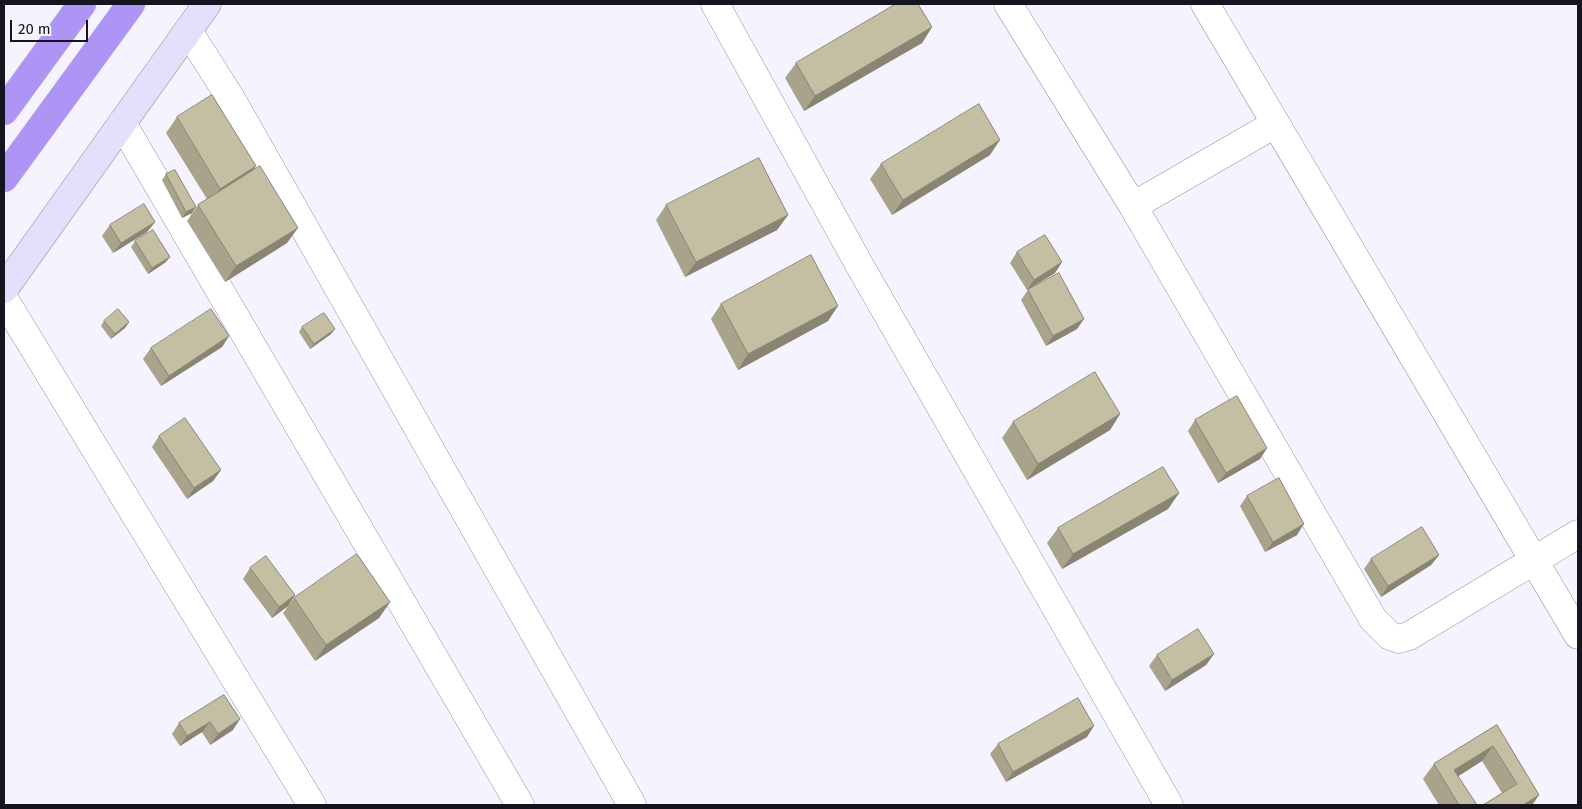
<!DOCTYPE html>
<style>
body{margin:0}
#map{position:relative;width:1582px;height:809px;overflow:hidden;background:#f5f3fe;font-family:"Fira Sans",sans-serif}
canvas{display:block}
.frame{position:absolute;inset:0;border:5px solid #16141e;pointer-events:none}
.scale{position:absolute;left:10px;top:20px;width:78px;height:22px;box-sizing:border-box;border:2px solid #16141e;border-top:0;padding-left:6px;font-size:15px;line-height:18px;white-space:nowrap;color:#16141e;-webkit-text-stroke:4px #f5f3fe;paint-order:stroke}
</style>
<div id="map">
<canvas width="1582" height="809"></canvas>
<div class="frame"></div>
<div class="scale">20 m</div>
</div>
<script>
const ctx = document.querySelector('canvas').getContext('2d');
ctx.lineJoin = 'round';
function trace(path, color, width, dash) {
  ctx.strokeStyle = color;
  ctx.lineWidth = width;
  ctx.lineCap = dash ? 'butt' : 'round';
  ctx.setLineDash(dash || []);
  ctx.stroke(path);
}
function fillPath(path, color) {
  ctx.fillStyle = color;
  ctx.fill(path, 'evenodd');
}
const street = new Path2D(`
 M715 4 860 266 1169 805
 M1008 4 1133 206 1373 619 1390 636 1398 639 1409 636 1578 534
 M1205 4 1578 635
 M188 31 230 97 632 805
 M122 123 520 805
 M1133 206 1275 124
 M4 299 312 805`);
const secondary = new Path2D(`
 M4 289 207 4`);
const highway = new Path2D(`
 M4 111 82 4
 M4 178 131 4`);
const wall = new Path2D(`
 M932 27 922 43 804 111 785 78 796 63Z
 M177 117 253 171 287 243 225 282 187 221 198 205 207 199 166 133Z
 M990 155 892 215 870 179 881 164Z
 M166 174 192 213 182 218 162 180Z
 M666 205 788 215 777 230 685 277 656 220Z
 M155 222 147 232 113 253 102 236 110 225Z
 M135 241 166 262 148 274 131 247Z
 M1017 252 1062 262 1055 273 1027 290 1010 263Z
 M1028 290 1077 329 1046 346 1021 300Z
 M721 304 828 321 738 370 711 319Z
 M104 321 129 322 125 328 111 339 101 326Z
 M302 327 331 334 310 349 299 332Z
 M229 336 222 347 161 386 143 359 151 348Z
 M1120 414 1110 430 1027 480 1002 438 1013 422Z
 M1195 420 1267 448 1260 459 1218 483 1188 431Z
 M159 436 221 470 213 481 187 499 152 447Z
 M1179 493 1168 509 1062 569 1047 543 1058 528Z
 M1247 496 1297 535 1265 552 1240 506Z
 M1439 555 1431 565 1381 597 1364 569 1371 559Z
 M250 568 295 595 288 606 272 618 243 579Z
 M294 598 390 602 379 618 315 661 283 613Z
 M1214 654 1206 665 1165 691 1149 666 1157 655Z
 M224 695 233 730 210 745 202 732 180 746 172 734 179 723Z
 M1497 725 1539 795 1532 805H1483L1502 793 1482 761 1458 776 1477 805H1439L1423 779 1434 764Z
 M1087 737 1006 782 990 754 998 744Z`);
const shadedWall = new Path2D(`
 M932 27 922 43 804 111 815 96Z
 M1000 140 990 155 892 215 903 200Z
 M256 166 245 182 210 204 220 189Z
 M196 207 192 213 182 218 186 212Z
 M788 215 777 230 685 277 696 262Z
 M155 222 147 232 113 253 121 243Z
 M298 228 287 243 225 282 236 266Z
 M170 257 166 262 148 274 152 268Z
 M1062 262 1055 273 1027 290 1034 280Z
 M838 306 828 321 738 370 748 354Z
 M1084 319 1077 329 1046 346 1053 336Z
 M129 322 125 328 111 339 115 334Z
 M335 329 331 334 310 349 314 344Z
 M229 336 222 347 161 386 169 376Z
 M1120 414 1110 430 1027 480 1038 464Z
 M1267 448 1260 459 1218 483 1226 473Z
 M221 470 213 481 187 499 194 488Z
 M1179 493 1168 509 1062 569 1073 554Z
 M1304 524 1297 535 1265 552 1273 542Z
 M1439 555 1431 565 1381 597 1388 586Z
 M295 595 288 606 272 618 279 607Z
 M390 602 379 618 315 661 326 645Z
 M1214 654 1206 665 1165 691 1172 680Z
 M240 719 233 730 210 745 218 734Z
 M210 722 202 732 180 746 187 736Z
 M1094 726 1087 737 1006 782 1013 772Z
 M1493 746 1482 761 1446 784 1454 770Z
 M1539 795 1532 805H1523Z`);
const building = new Path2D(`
 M896 4H918L932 27 815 96 796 63Z
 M212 95 256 166 220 189 177 117Z
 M979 104 1000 140 903 200 881 164Z
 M759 158 788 215 696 262 666 205Z
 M260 166 298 228 236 266 198 205Z
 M175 170 196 207 186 212 166 174Z
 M144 204 155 222 121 243 110 225Z
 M153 230 170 257 152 268 135 241Z
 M1045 235 1062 262 1034 280 1017 252Z
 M811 255 838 306 748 354 721 304Z
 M1059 273 1084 319 1053 336 1028 290Z
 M118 309 129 322 115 334 104 321Z
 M211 309 229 336 169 376 151 348Z
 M324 313 335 329 314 344 302 327Z
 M1095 372 1120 414 1038 464 1013 422Z
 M1237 396 1267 448 1226 473 1195 420Z
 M185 418 221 470 194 488 159 436Z
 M1163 467 1179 493 1073 554 1058 528Z
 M1279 478 1304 524 1273 542 1247 496Z
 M1422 527 1439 555 1388 586 1371 559Z
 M357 554 390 602 326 645 294 598Z
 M266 556 295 595 279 607 250 568Z
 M1198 629 1214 654 1172 680 1157 655Z
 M224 695 240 719 218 734 210 722 187 736 179 723Z
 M1078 698 1094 726 1013 772 998 744Z
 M1497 725 1539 795 1523 805H1483L1517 784 1493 746 1454 770 1477 805H1459L1434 764Z`);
trace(street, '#9994ae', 29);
trace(secondary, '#9994ae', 29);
trace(highway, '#d5d5d6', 29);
trace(street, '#fff', 28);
trace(secondary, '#e6dffc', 28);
trace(highway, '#ad94f5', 28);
fillPath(wall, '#a9a38c');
fillPath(shadedWall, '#898572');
fillPath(building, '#c4bea3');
trace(building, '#898572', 1);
</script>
